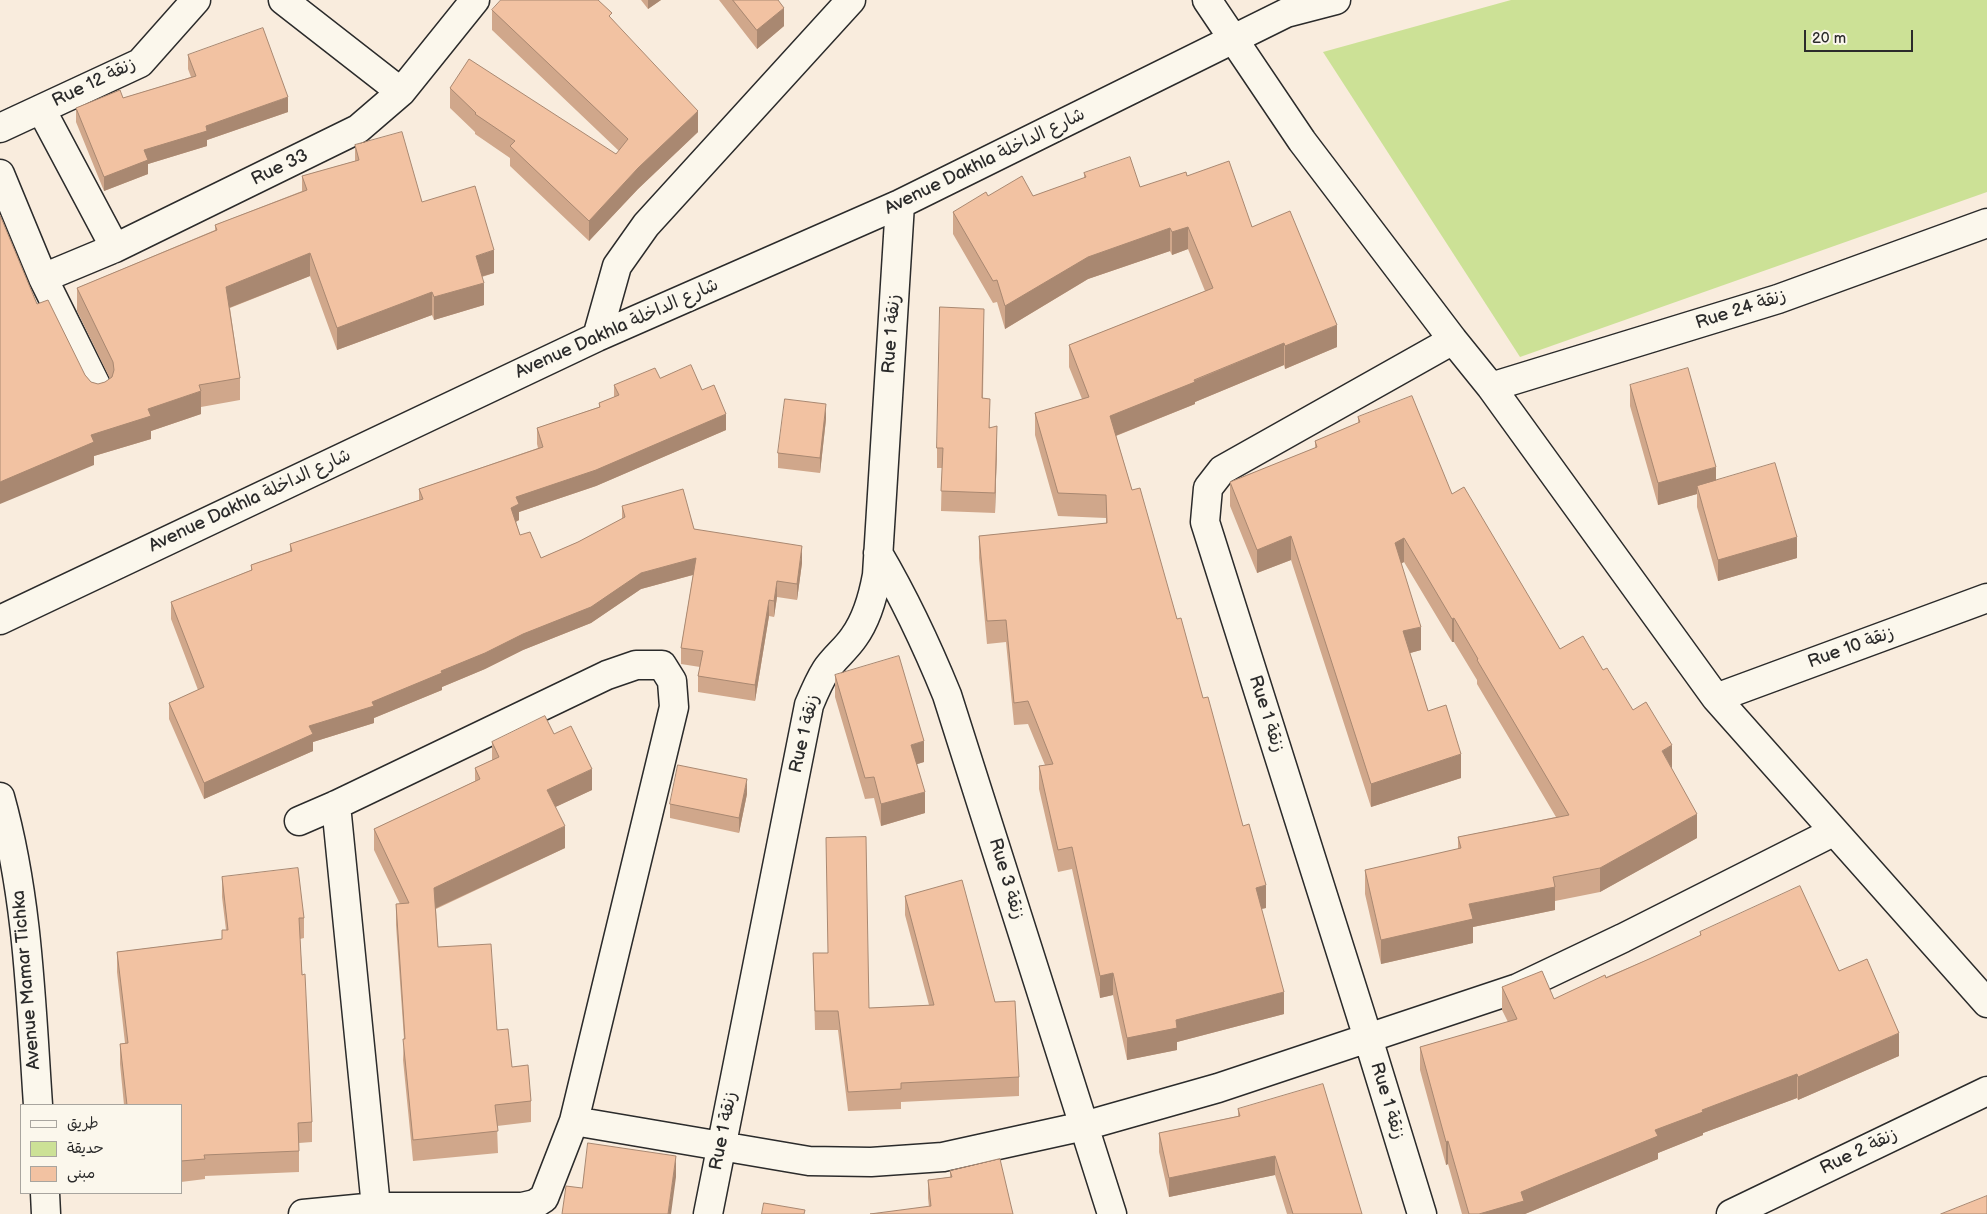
<!DOCTYPE html>
<meta charset="utf-8">
<style>
body{margin:0}
#map{position:relative;width:1987px;height:1214px;overflow:hidden;background:#f9ecdd;font-family:"Balsamiq Sans","Playpen Sans Arabic",sans-serif}
canvas{display:block}
.legend{position:absolute;left:20px;top:1104px;width:162px;height:90px;box-sizing:border-box;background:#fbf7ec;border:1px solid #a8a59f;margin:0;padding:6px 9px;list-style:none;font-size:15px;color:#2b2b2b}
.legend li{display:flex;align-items:center;gap:10px;height:25px}
.legend b{width:25px;border:1px solid #a8a59f}
.scale{position:absolute;left:1804px;top:30px;width:109px;height:22px;box-sizing:border-box;border:2px solid #2b2b2b;border-top:0;padding-left:6px;font-size:15px;line-height:18px;white-space:nowrap;color:#2b2b2b;-webkit-text-stroke:4px #fbf7ec;paint-order:stroke}
</style>
<div id="map">
<canvas width="1987" height="1214"></canvas>
<ul class="legend">
<li><b style="height:6px;background:#fbf7ec"></b>طريق</li>
<li><b style="height:14px;background:#cce196"></b>حديقة</li>
<li><b style="height:14px;background:#f2c2a2"></b>مبنى</li>
</ul>
<div class="scale">20 m</div>
</div>
<script>
const ctx = document.querySelector('canvas').getContext('2d');
ctx.lineJoin = 'round';
function fillPath(path, color) {
  ctx.fillStyle = color;
  ctx.fill(path, 'evenodd');
}
function trace(path, color, width, dash) {
  ctx.strokeStyle = color;
  ctx.lineWidth = width;
  ctx.lineCap = dash ? 'butt' : 'round';
  ctx.setLineDash(dash || []);
  ctx.stroke(path);
}
function drawText(font, color, halo, rows, align = 'center') {
  ctx.font = font + ' "Balsamiq Sans","Playpen Sans Arabic",sans-serif';
  ctx.lineWidth = 5;
  ctx.setLineDash([]);
  ctx.textBaseline = 'middle';
  ctx.strokeStyle = halo;
  ctx.fillStyle = color;
  for (const [text, x, y, turn = 0] of rows) {
    ctx.save();
    ctx.translate(x, y);
    ctx.rotate((+turn || 0) * Math.PI / 180);
    ctx.textAlign = isNaN(turn) ? turn : align;
    if (halo) ctx.strokeText(text, 0, 0);
    ctx.fillText(text, 0, 0);
    ctx.restore();
  }
}
const green = new Path2D(`
 M1511 0H1987V192L1520 357 1323 52Z`);
const minor = new Path2D(`
 M283 0 401 92
 M1207 0 1302 141 1453 340 1491 387 1716 698 1987 1003
 M41 109 115 248
 M0 128 140 63 196 0
 M0 174 43 278 99 391
 M43 278 115 248 358 129 401 92 475 0
 M597 337 617 266 646 225 851 0
 M1491 387 1778 299 1987 223
 M878 553C905 599 927 646 947 695L1112 1214
 M0 620 597 337 900 204 1286 13 1336 0
 M1716 698 1987 598
 M0 797C28 897 31 1002 38 1105
 M336 805 376 1207
 M299 821 336 805 607 675 636 665H662L672 681 674 707 574 1121
 M45 1193 46 1214
 M303 1214 376 1207H522L535 1204 544 1198 574 1121 809 1161 871 1162 943 1157 1084 1126 1218 1088 1518 988 1623 938 1833 832
 M708 1214 809 705C814 693 819 681 826 670 834 658 846 649 854 637 867 619 873 597 877 575L900 204
 M1422 1214 1368 1038 1205 522 1208 488 1222 470 1453 340
 M1731 1214 1987 1091`);
const wall = new Path2D(`
 M641 0H661L648 9Z
 M719 0H778L784 26 757 49Z
 M492 10 612 19 698 132 638 189 589 241 510 166V158L475 134V132L450 108V88L616 154 619 151 492 30Z
 M188 55 288 112 207 140V146L148 164V174L104 191 76 122V108L123 98 191 77 188 69Z
 M355 145 422 202 494 273 482 277 484 305 434 320 432 315 337 350 310 276 230 308 240 378V400L201 407V414L151 431V439L94 456V465L37 304 85 375 91 382 98 384 105 382 110 379 77 311V288L215 230V225L302 191V176L355 161Z
 M1084 173 1140 187 1187 176 1252 227 1337 347 1285 369 1284 365 1195 402V404L1116 436 1132 490 1177 619 1243 826 1266 908 1261 909 1284 1014 1177 1042V1050L1127 1060 1113 995 1100 998 1072 869 1058 872 1039 789V766L1045 765 1028 724 1014 725 1006 642 987 644 979 558V536L1106 523V518L1058 516 1035 435V413L1082 399 1069 367V345L1205 291 1188 249 1172 255 1170 251 1088 279 1005 329 997 302 993 303 953 234V212L988 196H1033L1084 178Z
 M984 329 983 398 990 428 997 446 995 513 941 511 942 468H937V448Z
 M660 378 702 390 726 430 596 486 519 512V520L516 522 520 535 541 558 578 542 622 519V506L802 563 797 600 777 597 774 617 769 616 755 701 698 692V676L700 667 681 664V648L693 575 641 589 591 623 523 650 485 669 442 687V690L374 718V723L313 742V751L204 799 169 719V703L198 690 171 619V602L251 570V565L290 551V544L419 500V489L538 448 537 444V428L599 407V403L614 397V385Z
 M1630 385 1716 480 1797 558 1718 581 1697 507V494L1658 505 1630 406Z
 M1358 417 1452 494 1560 649 1603 670 1633 710 1672 769 1697 838 1600 892 1555 901V910L1473 927V943L1381 964 1365 894V870L1458 849V837L1556 817 1477 684V680L1454 642H1452L1404 562 1401 564 1421 650 1410 653 1428 711 1461 778 1371 807 1291 560 1257 573 1230 506V482L1315 448V441L1358 423Z
 M826 419 820 473 778 468V453Z
 M835 675 924 762 917 764 925 813 881 826 874 798 865 799 835 697Z
 M554 734 592 790 555 807 565 848 436 909 438 947 497 1030 512 1067 531 1101V1122L497 1126 498 1153 413 1161 403 1060 404 1039 396 925V904H400L374 850V829L475 781V768L492 760V742Z
 M747 794 739 833 670 818V804Z
 M222 877 304 918V938L300 939 312 1122V1142L299 1143V1172L205 1176V1179L181 1182V1105H124L120 1064V1044L125 1043 117 972V952L222 939V930H226L222 897Z
 M905 896 995 1002 1019 1077V1096L901 1102V1109L848 1111 838 1030H815L813 953 869 1008 929 1005 905 915Z
 M1700 932 1839 971 1899 1056 1798 1100 1797 1098 1703 1133V1135L1658 1153V1159L1525 1214H1462L1448 1164 1446 1165 1420 1070V1047L1508 1022 1502 1010V987L1554 999 1649 959 1700 936Z
 M1238 1109 1362 1214H1287L1275 1175 1169 1197 1159 1152V1133L1238 1116Z
 M950 1171 1013 1214 929 1207 928 1198V1180L950 1177Z`);
const shadedWall = new Path2D(`
 M648 0H661L648 9Z
 M784 8V26L757 49V30Z
 M288 97V112L207 140V146L148 164V174L104 191V177L144 150 206 126Z
 M698 111V132L638 189 589 241V221L638 168Z
 M1188 227V249L1172 255V232Z
 M1170 228V251L1088 279 1005 329V306L1088 257Z
 M494 250V273L476 278V256Z
 M310 253V276L226 309V287Z
 M484 283V305L434 320V297Z
 M432 292V315L337 350V328Z
 M1337 325V347L1285 369V346Z
 M1284 343V365L1195 402V404L1110 438V416Z
 M201 391V414L151 431V439L94 456V465L0 504V482L91 435 148 409Z
 M826 404V419L820 473V458Z
 M726 414V430L596 486 519 512V520L511 524V508L516 497Z
 M997 426V446L995 513V493Z
 M1716 467V488L1697 486V494L1658 505V483Z
 M1291 536V560L1257 573V550Z
 M1797 537V558L1718 581V560Z
 M1404 538V562L1395 566V543Z
 M802 546V563L797 600V584Z
 M696 558V574L641 589 591 623 523 650 485 669 442 687V690L374 718V723L313 742V751L204 799V783L309 726 372 702 441 671 641 573Z
 M777 581V597L774 617V601Z
 M769 600V616L755 701V685Z
 M1454 618V642H1452V619Z
 M1421 627V650L1403 655V631Z
 M924 741V762L911 766V745Z
 M1672 745V769L1662 751Z
 M1461 754V778L1371 807V784Z
 M592 769V790L547 811V790Z
 M747 779V794L739 833V818Z
 M925 792V813L881 826V804Z
 M1697 814V838L1600 892V868Z
 M565 826V848L434 909V888Z
 M1266 885V908L1256 910V888Z
 M1555 887V910L1473 927V943L1381 964V940L1469 904Z
 M1113 973V995L1100 998V976Z
 M1284 992V1014L1177 1042V1050L1127 1060V1038L1176 1020Z
 M1899 1033V1056L1798 1100V1077Z
 M1797 1074V1098L1703 1133V1135L1658 1153V1159L1525 1214H1479L1521 1192 1655 1130 1702 1110Z
 M1448 1141V1164L1446 1165V1142Z
 M676 1156V1177L671 1214H668Z
 M1275 1156V1175L1169 1197V1178Z`);
const building = new Path2D(`
 M501 0H598L612 13 609 16 698 111 638 168 589 221 510 146 515 141 475 114 476 113 450 88 469 59 616 154 628 139 492 10Z
 M733 0H778L784 8 757 30Z
 M263 28 288 97 206 126 207 131 144 150 148 160 104 177 76 108 120 90 123 98 196 76 188 55Z
 M402 132 422 202 475 186 494 250 476 256 484 283 434 297 432 292 337 328 310 253 226 287 240 378 199 385 201 391 148 409 151 416 91 435 94 442 0 482V215L37 304 48 300 85 375 91 382 98 384 105 382 112 377 114 370 113 362 77 288 217 230 215 225 307 190 302 176 359 160 355 145Z
 M1130 157 1140 187 1186 172 1187 176 1229 161 1252 227 1290 211 1337 325 1285 346 1284 343 1194 380 1195 382 1110 416 1132 490 1140 488 1177 619 1181 618 1203 698 1208 697 1243 826 1249 824 1266 885 1256 888 1284 992 1176 1020 1177 1028 1127 1038 1113 973 1100 976 1072 847 1058 850 1039 766 1053 764 1028 701 1014 703 1006 620 987 621 979 536 1107 523 1106 495 1058 493 1035 413 1089 397 1069 345 1213 288 1188 227 1172 232 1170 228 1088 257 1005 306 997 280 993 281 953 212 986 192 988 196 1022 176 1033 196 1086 177 1084 173Z
 M940 307 984 309 982 398 990 399 989 428 997 426 995 493 941 491 943 448H937Z
 M691 365 702 390 714 385 726 414 596 470 516 497 519 504 511 508 520 535 530 532 541 558 578 542 625 517 622 506 683 489 694 529 802 546 797 584 777 581 774 601 769 600 755 685 698 676 703 651 681 648 696 558 641 573 591 607 523 634 485 653 441 671 442 673 372 702 374 706 309 726 313 734 204 783 169 703 204 687 171 602 252 570 251 565 292 551 290 544 423 499 419 489 543 447 537 428 600 407 599 403 619 395 614 385 655 368 660 378Z
 M1688 368 1716 467 1658 483 1630 385Z
 M1412 396 1452 494 1464 487 1560 649 1583 636 1603 670 1607 668 1633 710 1646 702 1672 745 1662 751 1697 814 1600 868 1553 877 1555 887 1469 904 1473 919 1381 940 1365 870 1461 848 1458 837 1569 815 1477 660 1478 659 1454 618 1452 619 1404 538 1395 543 1421 627 1403 631 1428 711 1446 705 1461 754 1371 784 1291 536 1257 550 1230 482 1317 447 1315 441 1360 422 1358 417Z
 M785 399 826 404 820 458 778 453Z
 M1775 463 1797 537 1718 560 1697 486Z
 M899 656 924 741 911 745 925 792 881 804 874 777 865 778 835 675Z
 M545 716 554 734 571 726 592 769 547 790 565 826 434 888 438 947 491 944 497 1030 508 1029 512 1067 528 1065 531 1101 495 1105 498 1131 413 1140 403 1039H405L396 904 409 903 374 829 480 779 475 768 499 757 492 742Z
 M678 765 747 779 739 818 670 804Z
 M866 837 869 1008 934 1005 905 896 962 880 995 1002 1015 1001 1019 1077 901 1083V1089L848 1092 838 1011H815L813 953H828L826 838Z
 M298 868 304 918H299L302 975 305 974 312 1122 298 1123 299 1151 204 1155 205 1159 181 1161V1105H127L120 1044 128 1043 117 952 222 939V930H228L222 877Z
 M1800 886 1839 971 1867 959 1899 1033 1798 1077 1797 1074 1702 1110 1703 1112 1655 1130 1658 1136 1521 1192 1524 1201 1479 1214H1469L1448 1141 1446 1142 1420 1047 1517 1019 1502 987 1542 971 1554 999 1605 975 1606 978 1649 959 1701 935 1700 932Z
 M1323 1084 1362 1214H1293L1275 1156 1169 1178 1159 1133 1240 1116 1238 1109Z
 M588 1143 676 1156 668 1214H562L566 1186 582 1188Z
 M1000 1159 1013 1214H870L931 1206 928 1180 952 1177 950 1171Z
 M1987 1196V1214H1941Z
 M764 1203 805 1210 804 1214H762Z`);
const streetNames = [
 ["Rue 12 زنقة",94,83,-26],
 ["Avenue Dakhla شارع الداخلة",985,162,-26],
 ["Rue 33",280,168,-26],
 ["Rue 24 زنقة",1741,310,-18],
 ["Avenue Dakhla شارع الداخلة",617,329,-24],
 ["Rue 1 زنقة",892,334,-86],
 ["Avenue Dakhla شارع الداخلة",250,501,-25],
 ["Rue 10 زنقة",1851,648,-20],
 ["Rue 1 زنقة",1266,714,72],
 ["Rue 1 زنقة",805,734,-77],
 ["Rue 3 زنقة",1006,879,73],
 ["Avenue Mamar Tichka",27,980,-95],
 ["Rue 1 زنقة",1387,1101,73],
 ["Rue 1 زنقة",724,1131,-79],
 ["Rue 2 زنقة",1859,1152,-26]
];
fillPath(green, '#cce196');
trace(minor, '#2b2b2b', 31);
trace(minor, '#fbf7ec', 28);
fillPath(wall, '#d0a78b');
fillPath(shadedWall, '#a98871');
fillPath(building, '#f2c2a2');
trace(building, '#a98871', 1);
drawText('18px', '#2b2b2b', '#fbf7ec', streetNames);
</script>
